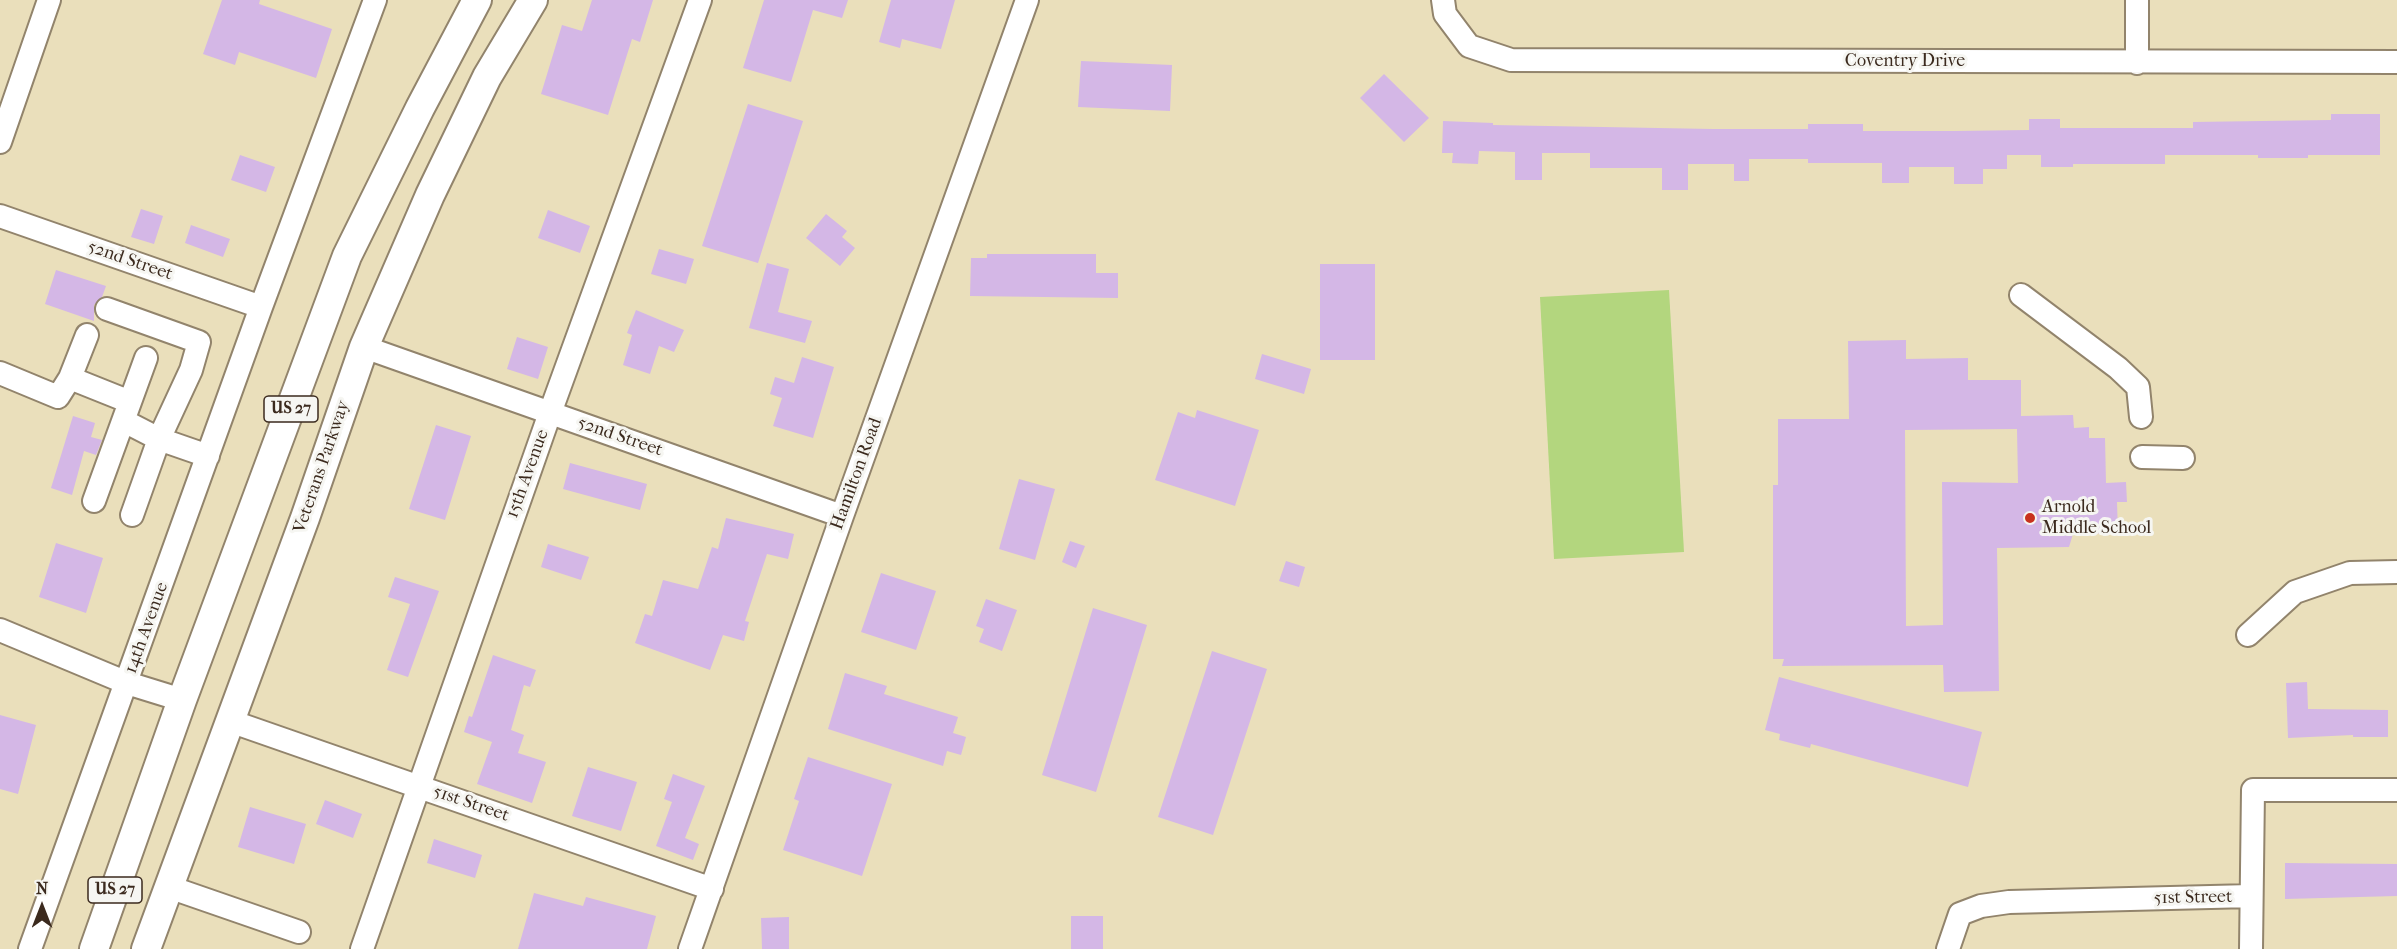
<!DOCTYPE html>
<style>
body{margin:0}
#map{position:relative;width:2397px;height:949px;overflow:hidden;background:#eadfbb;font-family:"IM FELL French Canon",serif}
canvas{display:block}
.north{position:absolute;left:12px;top:877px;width:60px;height:60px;-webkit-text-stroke:4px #f6f6f2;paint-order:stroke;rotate:0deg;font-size:16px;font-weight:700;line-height:24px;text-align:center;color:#3b2a1e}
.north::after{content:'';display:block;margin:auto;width:21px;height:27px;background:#3b2a1e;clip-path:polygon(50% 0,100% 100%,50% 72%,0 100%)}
</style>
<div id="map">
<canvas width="2397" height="949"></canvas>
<div class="north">N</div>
</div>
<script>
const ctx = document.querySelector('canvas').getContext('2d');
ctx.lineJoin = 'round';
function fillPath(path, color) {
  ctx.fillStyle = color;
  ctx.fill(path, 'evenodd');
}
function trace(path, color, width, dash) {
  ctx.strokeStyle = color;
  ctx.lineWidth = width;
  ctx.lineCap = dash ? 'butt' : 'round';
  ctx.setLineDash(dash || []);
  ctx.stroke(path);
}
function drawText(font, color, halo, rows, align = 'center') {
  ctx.font = font + ' "IM FELL French Canon",serif';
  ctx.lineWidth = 6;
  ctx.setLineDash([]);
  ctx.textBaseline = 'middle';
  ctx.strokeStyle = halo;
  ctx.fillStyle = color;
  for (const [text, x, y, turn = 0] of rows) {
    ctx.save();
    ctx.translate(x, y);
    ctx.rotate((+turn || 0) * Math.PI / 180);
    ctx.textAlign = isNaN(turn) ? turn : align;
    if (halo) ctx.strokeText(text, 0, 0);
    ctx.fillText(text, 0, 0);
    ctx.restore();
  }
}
const green = new Path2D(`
 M1669 290 1684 552 1554 559 1540 297Z`);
const building = new Path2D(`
 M222 0H260L259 4 332 29 316 78 239 52 235 65 203 54Z
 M592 0H653L640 42 632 39 608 115 541 94 562 25 582 31Z
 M764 0H848L842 18 813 10 791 82 743 68Z
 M891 0H955L941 49 902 39 900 48 879 42Z
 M1081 61 1172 65 1170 111 1078 107Z
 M1384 74 1429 118 1404 142 1360 98Z
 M748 104 803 121 758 263 702 246Z
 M2331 114H2380V155H2308V158H2258V155H2165V164H2073V167H2041V155H2007V169H1983V184H1954V167H1909V183H1882V163H1808V159H1749V181H1734V164H1688V190H1662V168H1590V153H1542V180H1515V152L1479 151 1478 164 1452 163 1453 153H1442L1443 121 1493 123V125L1713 129H1808V124H1863V131H1954L2029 130V119H2060V128H2193V122L2331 120Z
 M240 155 275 167 266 192 231 180Z
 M141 209 163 216 154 244 131 237Z
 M548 210 590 226 580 253 538 238Z
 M826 214 847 231 842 237 855 248 840 266 806 238Z
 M191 225 230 239 223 257 185 243Z
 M659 249 694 259 686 284 651 274Z
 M987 254H1096V273H1118V298L970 296 971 258H987Z
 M767 263 789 269 778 312 812 321 805 343 749 328Z
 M1320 264H1375V360H1320Z
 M56 270 106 286 102 297 94 305V321L45 304Z
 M636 310 684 330 674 352 659 346 650 374 623 365 632 335 627 333Z
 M517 337 548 347 538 379 507 369Z
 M1906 340V359L1968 358V380H2021V416L2073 415 2074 428 2089 427V438H2105L2106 483 2126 482 2127 502H2117L2118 533 2073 534 2069 547 1997 548 1999 691 1944 692 1943 665 1782 666 1784 659H1773V485H1778V419H1849L1848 341ZM2017 429 2018 483 1942 482 1943 625 1906 626 1905 430Z
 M1262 354 1311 369 1304 394 1255 379Z
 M802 357 834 367 813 438 773 426 782 398 770 394 775 377 794 383Z
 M1197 410 1259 430 1235 506 1155 480 1178 412 1195 418Z
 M73 416 95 423 91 437 102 440 96 455 84 451 72 495 51 488Z
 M436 425 471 436 445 520 409 509Z
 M570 463 647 484 640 510 563 489Z
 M1019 479 1055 489 1035 560 999 549Z
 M726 518 794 534 788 559 767 554 745 621 749 622 744 641 723 635 710 670 635 643 645 614 652 616 663 580 698 589 712 547 718 549Z
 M1070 541 1085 546 1076 568 1062 562Z
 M56 543 103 558 86 613 39 597Z
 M548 544 589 557 581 580 541 567Z
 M1286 561 1305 567 1299 587 1279 581Z
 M881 573 936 591 916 650 861 632Z
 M395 577 439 591 408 677 387 670 410 604 388 597Z
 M986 599 1017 610 1002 651 979 642 984 629 976 626Z
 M1093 608 1147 625 1096 792 1042 775Z
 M1212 651 1267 669 1213 835 1158 817Z
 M493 655 536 670 530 687 524 685 511 730 524 735 518 753 546 762 532 803 477 784 492 742 464 732 469 716 472 717Z
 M845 673 887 686 884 694 958 717 953 733 966 737 961 755 947 751 943 766 828 729Z
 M1779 677 1982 732 1968 787 1811 744 1810 748 1779 740 1780 734 1765 730Z
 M2307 682 2308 709 2388 710V737H2353V735L2288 738 2286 683Z
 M0 715 36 725 18 794 0 789Z
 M808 757 892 784 862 876 783 850 799 801 794 799Z
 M588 767 637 782 621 831 572 816Z
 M673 774 705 786 685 838 699 844 693 860 656 846 672 802 664 799Z
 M325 800 362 814 353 838 316 824Z
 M250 807 306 824 294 864 238 847Z
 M434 839 482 855 475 878 427 863Z
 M2285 863 2397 864V896L2285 899Z
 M534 893 583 906 586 897 656 916 647 949H518Z
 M1071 916H1103V949H1071Z
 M789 917V949H762L761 918Z`);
const minor = new Path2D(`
 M1443 0 1445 14 1469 46 1511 60 2397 62
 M2137 63V0
 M0 142 49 0
 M0 216 261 307
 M2021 295 2118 368 2138 387 2141 417
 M107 309 199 342 191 370 159 439 132 515
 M364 347 842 516
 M0 373 58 397 70 378 87 335
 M70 378 130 402
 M124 421 159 439 208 456
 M2142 457 2183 458
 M94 501 146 358
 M0 630 127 683 182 700
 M2248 635 2295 592 2350 573 2397 572
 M230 721 712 889
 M169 887 299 932
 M30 949 261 307 375 0
 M362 949 550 413 700 0
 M690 949 842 516 1027 0
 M1948 949 1960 914 1981 906 2009 902 2251 896
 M2251 949 2253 790H2397`);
const major = new Path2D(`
 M94 949 182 700 347 256 420 108 477 0
 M146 949 305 518 364 347 430 195 487 77 533 0`);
const markers = [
 [2030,518,6,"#c8321e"]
];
const shields = [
 [291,409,54],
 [115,890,54]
];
const shieldNames = [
 ["US 27",291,409],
 ["US 27",115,890]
];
const streetNames = [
 ["Coventry Drive",1905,62],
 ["52nd Street",130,261,19],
 ["52nd Street",620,437,19],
 ["Veterans Parkway",322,467,-71],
 ["15th Avenue",528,474,-70],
 ["Hamilton Road",857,474,-70],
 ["14th Avenue",147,628,-70],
 ["51st Street",471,804,19],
 ["51st Street",2193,898,-1]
];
const poiNames = [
 ["Arnold",2042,508],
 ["Middle School",2042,529]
];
fillPath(green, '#b3d67e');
fillPath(building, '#d4b7e6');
trace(minor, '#92846c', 26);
trace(major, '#92846c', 32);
trace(minor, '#fff', 22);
trace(major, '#fff', 28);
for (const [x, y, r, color] of markers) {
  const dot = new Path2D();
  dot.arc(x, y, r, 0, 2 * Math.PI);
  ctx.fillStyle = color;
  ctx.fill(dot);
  trace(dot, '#f6f6f2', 2);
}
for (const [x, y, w] of shields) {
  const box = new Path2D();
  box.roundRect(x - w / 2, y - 13, w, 26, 4.5);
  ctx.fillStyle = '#f6f6f2';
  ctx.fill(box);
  trace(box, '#3b2a1e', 1.5);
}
drawText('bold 16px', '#3b2a1e', null, shieldNames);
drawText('18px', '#3b2a1e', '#f6f6f2', streetNames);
drawText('18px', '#3b2a1e', '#f6f6f2', poiNames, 'left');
</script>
